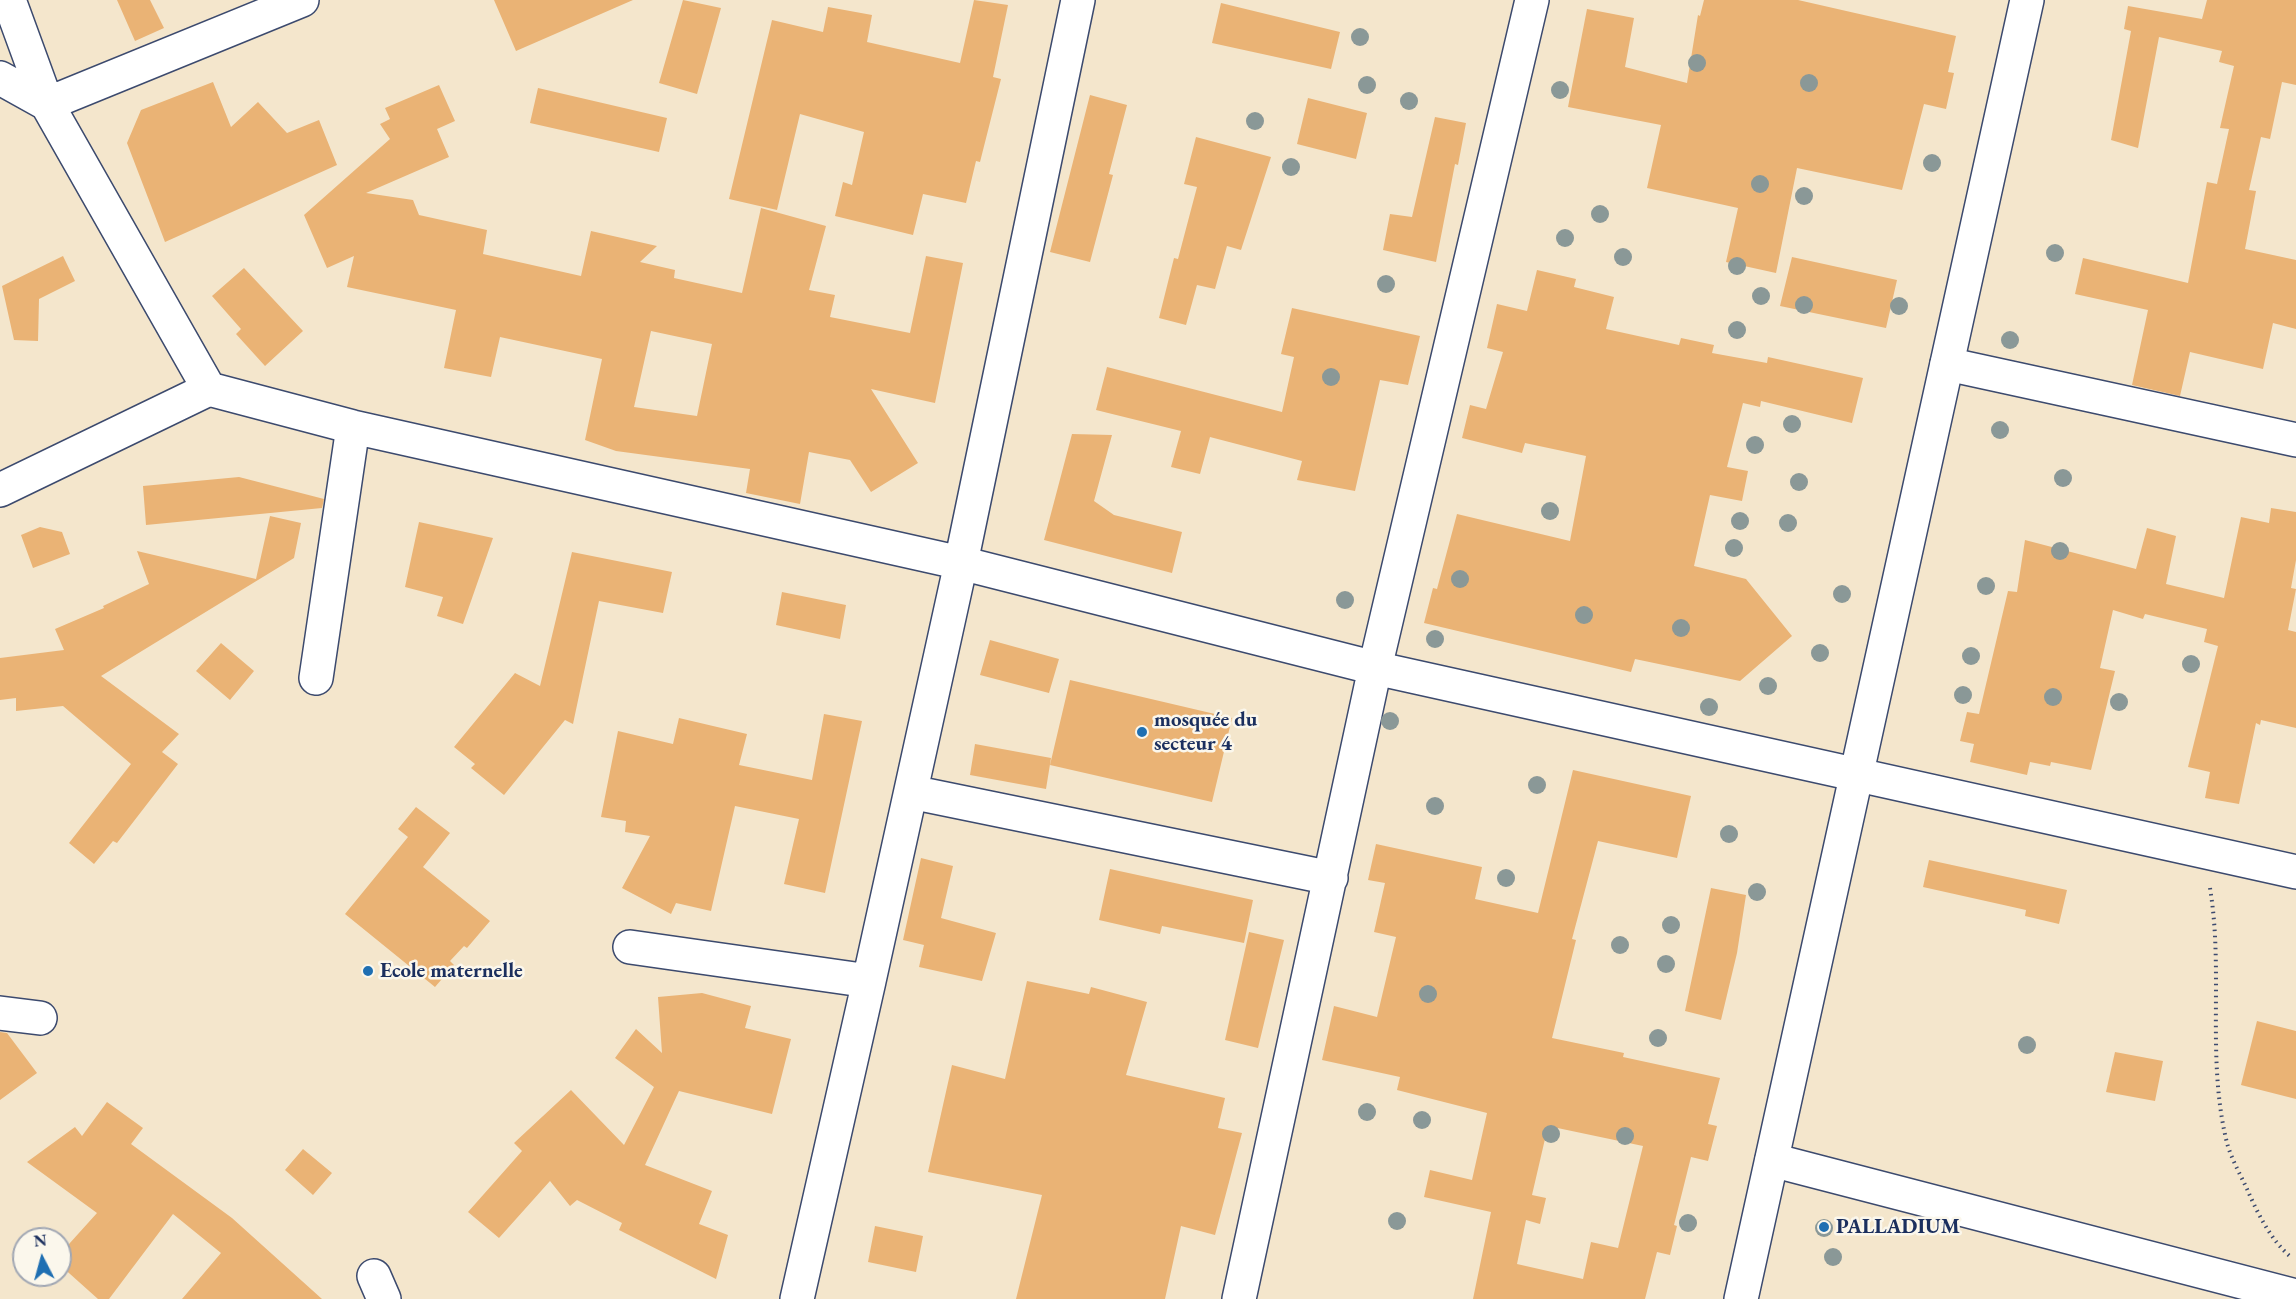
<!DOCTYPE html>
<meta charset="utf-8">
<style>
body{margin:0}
#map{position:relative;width:2296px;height:1299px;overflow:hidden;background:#f4e6cc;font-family:"EB Garamond",serif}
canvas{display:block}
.north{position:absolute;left:12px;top:1227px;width:60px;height:60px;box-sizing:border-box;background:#fbf7ec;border:2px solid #a1a7b3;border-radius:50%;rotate:354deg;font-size:16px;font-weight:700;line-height:24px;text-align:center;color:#1b2f5e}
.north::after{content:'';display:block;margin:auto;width:21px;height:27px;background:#1f6fb2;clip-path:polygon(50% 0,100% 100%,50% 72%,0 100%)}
</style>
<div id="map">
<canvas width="2296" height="1299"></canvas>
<div class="north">N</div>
</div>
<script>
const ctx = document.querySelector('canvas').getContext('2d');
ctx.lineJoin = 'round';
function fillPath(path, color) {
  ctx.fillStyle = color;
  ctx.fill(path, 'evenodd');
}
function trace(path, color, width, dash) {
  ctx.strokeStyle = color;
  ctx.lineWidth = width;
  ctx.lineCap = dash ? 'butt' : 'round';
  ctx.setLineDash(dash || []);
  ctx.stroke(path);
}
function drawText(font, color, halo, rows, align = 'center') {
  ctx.font = font + ' "EB Garamond",serif';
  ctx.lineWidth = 5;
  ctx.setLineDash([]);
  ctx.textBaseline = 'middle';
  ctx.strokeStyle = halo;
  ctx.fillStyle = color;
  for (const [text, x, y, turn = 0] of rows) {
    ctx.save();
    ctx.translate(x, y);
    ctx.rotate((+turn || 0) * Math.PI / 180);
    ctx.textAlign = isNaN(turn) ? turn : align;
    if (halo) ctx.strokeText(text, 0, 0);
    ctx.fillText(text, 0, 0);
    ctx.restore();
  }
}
const building = new Path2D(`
 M117 0H150L164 28 135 41Z
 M494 0H633L516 51Z
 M683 0 721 8 697 94 659 83Z
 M974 0 1008 5 993 77 1001 79 980 162 976 161 966 203 923 194 913 235 835 216 843 182 852 185 864 132 800 114 777 210 729 199 772 20 823 32 828 7 872 15 867 42 960 63Z
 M1704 0H1798L1956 36 1948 72 1954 73 1946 109 1924 104 1902 190 1797 168 1776 273 1726 262 1738 208 1647 188 1661 125 1568 107 1587 9 1634 18 1625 67 1687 83 1698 15 1700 16Z
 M2207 0H2296V85L2282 82 2270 139 2261 137 2249 190 2256 191 2245 249 2296 260V329L2273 323 2263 369 2190 352 2180 396 2132 385 2148 310 2075 294 2083 258 2188 283 2207 182 2217 184 2229 129 2220 128 2234 66 2219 62 2222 51 2159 37 2138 148 2111 140 2131 31 2124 29 2128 6 2202 19Z
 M1221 3 1340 32 1331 69 1212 43Z
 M213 82 231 127 258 102 287 133 319 120 337 165 165 242 127 143 141 110Z
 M439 85 455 121 437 129 449 157 366 193 413 200 419 215 487 230 483 254 581 276 591 231 657 246 640 262 675 270 674 278 742 293 761 208 826 226 809 290 835 295 830 317 910 333 926 256 963 263 935 403 871 389 918 463 871 492 850 460 809 452 800 504 746 493 750 469 616 451 585 440 602 359 500 337 491 377 444 368 456 310 347 287 354 256 327 268 304 215 390 139 380 124 390 119 385 108ZM651 331 712 344 697 416 634 407Z
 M538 88 667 118 659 152 530 123Z
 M1090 95 1127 105 1109 174 1113 175 1090 262 1050 252Z
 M1308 98 1367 113 1356 159 1297 144Z
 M1435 117 1466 123 1458 165 1455 164 1436 262 1383 250 1390 214 1412 217Z
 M1196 137 1271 157 1241 250 1227 246 1215 289 1197 285 1186 325 1159 318 1174 258 1178 259 1197 187 1184 184Z
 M63 256 75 281 39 299 38 341 14 340 2 286Z
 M1792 257 1897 280 1886 328 1780 306Z
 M244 268 303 331 265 366 236 334 241 329 212 296Z
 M1537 270 1576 279 1574 287 1614 297 1606 329 1679 345 1681 338 1714 345 1712 353 1767 363 1768 357 1863 378 1852 423 1761 401 1760 407 1743 403 1727 467 1748 471 1742 501 1710 495 1694 566 1746 579 1792 636 1740 681 1635 659 1631 672 1424 623 1433 588 1437 589 1457 514 1570 541 1586 456 1525 443 1522 453 1462 438 1470 405 1486 409 1503 352 1487 348 1497 304 1527 311Z
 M1292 308 1420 336 1408 385 1380 380 1355 491 1297 480 1302 461 1210 437 1200 474 1171 467 1181 431 1096 410 1107 367 1282 412 1294 357 1281 354Z
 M1072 434 1112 435 1094 501 1114 515 1182 532 1172 573 1044 540Z
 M239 477 324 499 322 508 146 525 143 486Z
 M2271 508 2296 512V560L2291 588 2296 589 2288 630 2296 632V728L2261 720 2260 725 2256 723 2239 804 2205 798 2210 772 2188 767 2218 646 2204 642 2207 629 2145 614 2143 619 2113 610 2100 668 2115 671 2091 770 2051 762 2050 766 2030 762 2027 775 1970 762 1974 744 1960 741 1967 712 1979 714 2008 591 2017 592 2025 540 2136 569 2147 528 2176 536 2166 584 2224 598 2241 517 2269 523Z
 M270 516 301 523 294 558 101 676 179 734 162 752 178 764 117 843 113 841 94 864 69 843 131 764 63 706 16 711V698L0 700V658L64 650 55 629 104 608 103 606 149 584 137 551 256 579Z
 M419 522 493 538 463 624 437 616 443 597 405 587Z
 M40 527 62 532 70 554 33 568 21 535Z
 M572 552 672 572 663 613 599 601 573 724 565 720 504 795 471 768 475 764 454 747 515 673 540 686Z
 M782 592 846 605 840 639 776 625Z
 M990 640 1059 659 1049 693 980 675Z
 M221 643 254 671 230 700 196 671Z
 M1070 680 1232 718 1212 802 1050 765Z
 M824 714 862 721 825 893 784 884 799 819 735 806 711 911 676 903 671 914 622 888 650 836 625 832 626 821 601 817 618 731 673 744 679 718 747 734 739 765 812 780Z
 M975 744 1051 758 1046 789 970 775Z
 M1573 770 1691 796 1677 858 1598 841 1572 939 1576 940 1552 1038 1624 1053 1623 1057 1720 1078 1708 1124 1717 1126 1708 1161 1691 1157 1674 1225 1677 1226 1670 1255 1657 1252 1645 1299H1473L1491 1212 1424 1197 1430 1170 1472 1180 1487 1113 1397 1090 1400 1077 1322 1060 1334 1006 1377 1017 1396 937 1374 932 1385 883 1368 880 1376 844 1482 867 1475 899 1538 913ZM1548 1126 1643 1146 1618 1248 1591 1242 1583 1279 1517 1264 1526 1220 1540 1224 1546 1198 1532 1195Z
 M416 807 450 833 423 867 490 921 467 948 464 946 450 961 454 965 435 987 345 914 408 837 398 829Z
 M921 858 953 866 941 918 996 933 982 981 919 967 924 945 903 940Z
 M1929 860 2067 890 2059 924 2025 916 2026 910 1923 887Z
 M1110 869 1253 900 1244 943 1162 926 1160 934 1099 920Z
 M1711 888 1746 895 1737 953 1721 1020 1685 1011Z
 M1249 932 1284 940 1258 1048 1225 1040Z
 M1027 981 1089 994 1091 987 1147 1002 1126 1075 1225 1098 1218 1128 1242 1133 1215 1235 1181 1226 1165 1299H1016L1042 1195 928 1172 952 1065 1005 1079Z
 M702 993 751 1006 745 1028 791 1039 772 1114 679 1091 645 1165 712 1191 699 1224 728 1235 716 1279 619 1230 622 1223 577 1200 570 1206 550 1181 499 1238 468 1212 522 1151 514 1143 571 1090 624 1145 654 1087 615 1058 636 1029 662 1053 658 997Z
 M2257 1021 2296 1031V1099L2241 1085Z
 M0 1032 7 1033 37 1073 0 1100Z
 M2115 1052 2163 1061 2155 1101 2106 1092Z
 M107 1102 143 1128 131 1144 232 1218 322 1299H182L221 1253 173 1214 109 1299H98L60 1265V1254L97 1213 27 1162 75 1127 82 1136Z
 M303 1149 332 1173 313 1195 285 1170Z
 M875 1226 923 1236 916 1272 868 1262Z`);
const path = new Path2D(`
 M2210 888C2224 973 2206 1058 2227 1143 2231 1158 2240 1174 2247 1189 2257 1212 2271 1241 2291 1257`);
const street = new Path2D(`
 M9 0 47 104 302 0
 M1078 0 961 563 1375 668 1532 0
 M0 78 47 104 209 389
 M1947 364 2296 440
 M0 490 209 389 353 427 961 563 869 981
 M316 678 353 427
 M911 792 1331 878
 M630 947 869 981 797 1299
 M0 1013 40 1018
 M1772 1160 2296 1296
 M374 1276 384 1299
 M1239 1299 1375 668 2296 872`);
const secondary = new Path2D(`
 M1741 1299 2027 0`);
const trees = [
 [1360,37],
 [1697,63],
 [1809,83],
 [1367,85],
 [1560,90],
 [1409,101],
 [1255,121],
 [1932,163],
 [1291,167],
 [1760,184],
 [1804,196],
 [1600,214],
 [1565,238],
 [2055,253],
 [1623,257],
 [1737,266],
 [1386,284],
 [1761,296],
 [1804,305],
 [1899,306],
 [1737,330],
 [2010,340],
 [1331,377],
 [1792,424],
 [2000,430],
 [1755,445],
 [2063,478],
 [1799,482],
 [1550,511],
 [1740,521],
 [1788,523],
 [1734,548],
 [2060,551],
 [1460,579],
 [1986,586],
 [1842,594],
 [1345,600],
 [1584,615],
 [1681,628],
 [1435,639],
 [1820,653],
 [1971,656],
 [2191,664],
 [1768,686],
 [1963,695],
 [2053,697],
 [2119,702],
 [1709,707],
 [1390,721],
 [1537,785],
 [1435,806],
 [1729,834],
 [1506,878],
 [1757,892],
 [1671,925],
 [1620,945],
 [1666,964],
 [1428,994],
 [1658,1038],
 [2027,1045],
 [1367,1112],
 [1422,1120],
 [1551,1134],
 [1625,1136],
 [1397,1221],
 [1688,1223],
 [1824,1228],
 [1833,1257]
];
const markers = [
 [1142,732,6,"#1f6fb2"],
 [368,971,6,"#1f6fb2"],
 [1824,1227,6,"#1f6fb2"]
];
const poiNames = [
 ["mosquée du",1154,720],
 ["secteur 4",1154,744],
 ["Ecole maternelle",380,971],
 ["PALLADIUM",1836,1227]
];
fillPath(building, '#eab375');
trace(street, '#3c4a6e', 36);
trace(secondary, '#3c4a6e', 36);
trace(path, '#3c4a6e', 4, [1.5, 4.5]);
trace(street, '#fff', 33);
trace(secondary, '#fff', 33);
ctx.fillStyle = '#8a9897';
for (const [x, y] of trees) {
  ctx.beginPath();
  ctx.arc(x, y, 9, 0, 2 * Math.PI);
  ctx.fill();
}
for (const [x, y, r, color] of markers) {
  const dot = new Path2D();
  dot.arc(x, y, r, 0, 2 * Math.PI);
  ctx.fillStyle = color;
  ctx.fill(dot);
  trace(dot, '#fbf7ec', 2);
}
drawText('bold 21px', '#1b2f5e', '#fbf7ec', poiNames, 'left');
</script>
